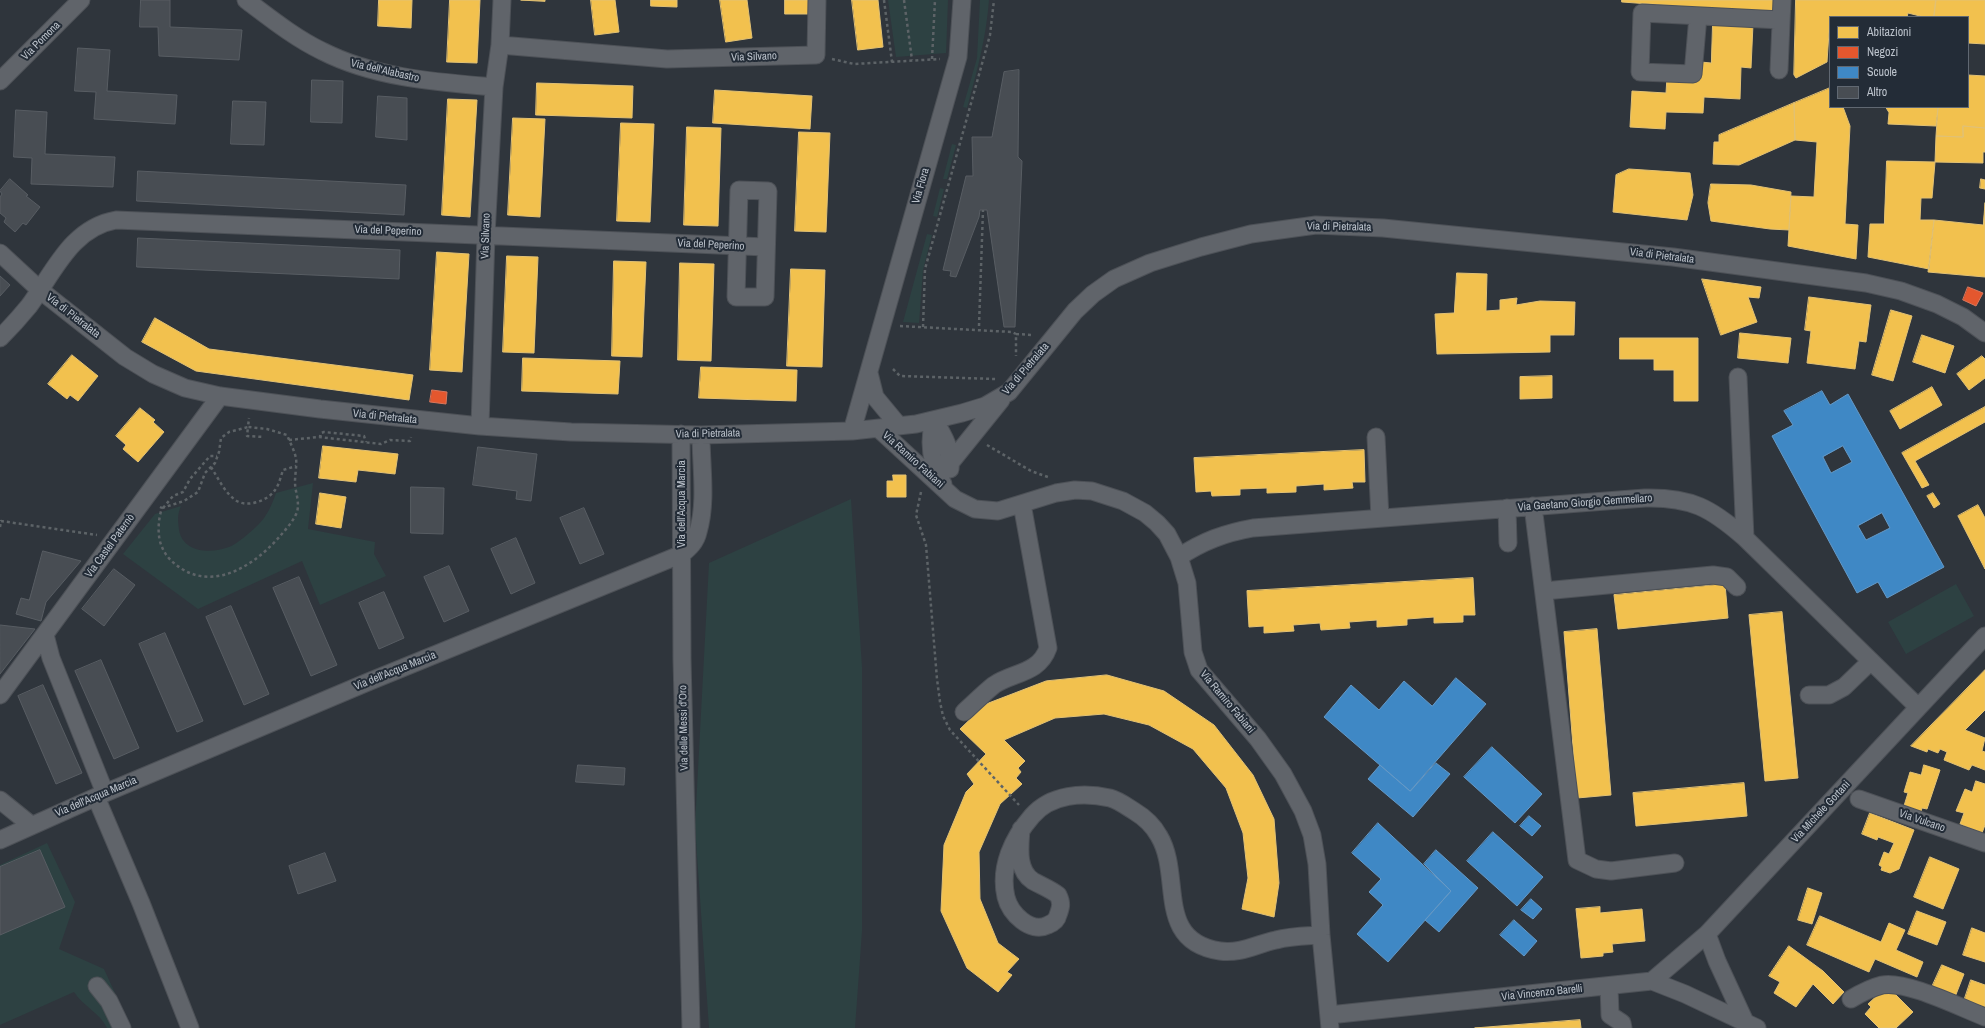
<!DOCTYPE html>
<meta charset="utf-8">
<style>
body{margin:0}
#map{position:relative;width:1985px;height:1028px;overflow:hidden;background:#2f353c;font-family:"Archivo Narrow",sans-serif}
canvas{display:block}
.legend{position:absolute;left:1829px;top:16px;width:140px;height:92px;box-sizing:border-box;background:#232c37;border:1px solid #606872;margin:0;padding:5px 7px;list-style:none;font-size:12px;color:#bbc2cb}
.legend li{display:flex;align-items:center;gap:8px;height:20px}
.legend b{width:20px;border:1px solid #606872}
</style>
<div id="map">
<canvas width="1985" height="1028"></canvas>
<ul class="legend">
<li><b style="height:11px;background:#f2c14e"></b>Abitazioni</li>
<li><b style="height:11px;background:#e4572e"></b>Negozi</li>
<li><b style="height:11px;background:#3f88c5"></b>Scuole</li>
<li><b style="height:11px;background:#484d53"></b>Altro</li>
</ul>
</div>
<script>
const ctx = document.querySelector('canvas').getContext('2d');
ctx.lineJoin = 'round';
function fillPath(path, color) {
  ctx.fillStyle = color;
  ctx.fill(path, 'evenodd');
}
function trace(path, color, width, dash) {
  ctx.strokeStyle = color;
  ctx.lineWidth = width;
  ctx.lineCap = dash ? 'butt' : 'round';
  ctx.setLineDash(dash || []);
  ctx.stroke(path);
}
function drawText(font, color, halo, rows, align = 'center') {
  ctx.font = font + ' "Archivo Narrow",sans-serif';
  ctx.lineWidth = 4;
  ctx.setLineDash([]);
  ctx.textBaseline = 'middle';
  ctx.strokeStyle = halo;
  ctx.fillStyle = color;
  for (const [text, x, y, turn = 0] of rows) {
    ctx.save();
    ctx.translate(x, y);
    ctx.rotate((+turn || 0) * Math.PI / 180);
    ctx.textAlign = isNaN(turn) ? turn : align;
    if (halo) ctx.strokeText(text, 0, 0);
    ctx.fillText(text, 0, 0);
    ctx.restore();
  }
}
const green = new Path2D(`
 M888 0H948L946 53 896 57Z
 M980 0H989C986 39 977 71 967 108L963 107 977 58Z
 M952 144 956 145 947 179H943Z
 M940 188 944 189 937 217 933 216Z
 M927 234 932 235 923 270 919 323 903 322Z
 M313 483 308 529 375 542 374 554 386 576 320 605 302 561 198 609 123 554 155 514 181 506C177 515 178 520 179 530 183 553 211 554 229 547 237 544 252 531 258 525 267 516 272 505 276 493Z
 M851 499 862 667V931L855 1028H709L695 826 709 563Z
 M1956 584 1974 616 1906 654 1888 622Z
 M47 843 75 902 59 949 104 969 131 1028H107C100 1013 83 1006 74 992L0 1025V865Z`);
const homes = new Path2D(`
 M379 0H412L411 28 378 26Z
 M450 0H480L477 63 447 62Z
 M521 0H545V1Z
 M591 0H615L619 32 595 35Z
 M651 0H677V7L651 6Z
 M720 0H747L752 38 726 42Z
 M785 0H810V14H785Z
 M852 0H878L883 47 858 50Z
 M1622 0H1776L1775 13 1622 2Z
 M1796 0H1936L1934 17H1924L1908 13 1907 17H1830L1827 62 1796 78 1794 75Z
 M1936 0H1985V44L1968 43V17H1934Z
 M1713 23 1753 24 1751 68 1741 67 1740 99 1704 97 1703 113 1666 112 1665 129 1630 127 1632 91 1666 93 1667 77 1700 79 1701 62 1711 63Z
 M1968 75 1985 76V128L1963 126V137L1936 136 1938 107H1968Z
 M537 83 633 86 632 118 536 115Z
 M1830 88V107H1843L1850 126 1845 224 1858 225 1856 259 1788 246 1791 196 1814 197 1817 142 1795 140 1794 103Z
 M715 90 812 96 810 129 713 123Z
 M448 99 477 100 470 217 442 215Z
 M1794 103 1795 140 1739 165 1713 164 1714 142H1719V135Z
 M1886 107H1938L1936 126 1888 124 1889 113Z
 M513 118 545 119 540 217 508 215Z
 M621 123 654 124 650 222 617 221Z
 M1963 126 1985 128V152H1983V163L1935 162 1936 136 1963 137Z
 M687 127 721 128 718 226 684 225Z
 M799 132 830 133 826 232 795 231Z
 M1887 161 1935 162 1932 198H1921L1920 220H1934L1929 269 1868 257 1870 224H1884Z
 M1629 169 1690 173 1693 195 1687 220 1613 212 1616 175Z
 M1981 179 1985 180V189L1980 188Z
 M1711 184 1751 185 1791 192 1789 230 1770 229 1711 221 1708 203Z
 M1985 203V277L1928 272 1934 220 1983 225Z
 M437 252 469 254 462 372 430 370Z
 M507 256 538 257 534 353 503 352Z
 M614 261 646 262 642 357 612 356Z
 M680 263 714 264 711 361 678 360Z
 M791 269 825 270 822 367 787 366Z
 M1457 273 1487 274 1486 311 1500 310V300L1517 298 1516 305 1540 301 1575 302 1574 335H1550V352L1437 354 1435 314 1454 313Z
 M1702 279 1761 287 1759 298 1748 297 1757 322 1721 335Z
 M1809 297 1871 305 1866 342 1859 341 1855 369 1807 363 1811 331 1805 330Z
 M1891 310 1912 316 1893 381 1872 375Z
 M155 318 209 349 413 375 409 400 196 371 142 342Z
 M1740 333 1791 338 1788 363 1738 358Z
 M1922 335 1954 346 1945 373 1913 362Z
 M1620 338H1698V401H1674V370H1654V359H1620Z
 M72 355 98 376 78 401 70 395 67 399 48 384Z
 M1982 356 1985 359V378L1969 390 1957 374Z
 M523 358 620 361 618 394 522 391Z
 M701 367 797 370 796 401 699 398Z
 M1552 376V398L1520 399V377Z
 M1932 387 1942 405 1900 429 1890 411Z
 M1985 407V422L1915 461 1929 485 1922 488 1902 453Z
 M140 408 155 420 153 422 164 432 138 462 123 449 126 445 116 436Z
 M323 446 398 454 395 474 358 470 356 482 319 478Z
 M1364 450 1365 482H1352L1353 488 1324 490V484L1296 486V492L1267 493V488L1240 489V495L1212 496 1211 491 1196 492 1194 458Z
 M893 475H906V497H887V481H893Z
 M320 493 346 497 341 528 316 524Z
 M1933 493 1940 504 1934 508 1927 496Z
 M1978 505 1985 518V569L1958 516Z
 M1473 578 1475 615H1463V622L1434 623V617L1407 619V625L1377 627V620L1349 622 1350 628 1321 630 1320 623 1293 625 1294 631 1264 633V626L1249 627 1247 591Z
 M1725 584 1728 618 1618 629 1614 595Z
 M1782 612 1798 778 1765 781 1749 615Z
 M1597 629 1611 795 1577 798 1564 632Z
 M1985 670V710L1965 730 1985 738 1982 751 1985 752V770L1972 765 1969 770 1944 760 1947 752 1940 749 1938 753 1928 749 1927 752 1911 746Z
 M1107 675 1164 691 1214 725 1253 775 1274 819 1279 883 1274 917 1242 909 1248 878 1243 833 1226 788 1193 749 1149 725 1104 714 1055 718 1004 740 1025 761 1018 768 1021 772 1016 778 1022 784 1000 804 979 852 980 899 998 943 1019 959 1007 972 1012 975 998 992 967 968 941 911 944 845 966 792 974 784 967 774 986 754 960 729 986 704 1046 681Z
 M1924 765 1940 770 1927 809 1922 808 1920 815 1903 809 1908 793 1904 792 1910 772 1921 775Z
 M1976 781 1985 784V825L1982 833 1960 824 1964 813 1956 811 1965 789 1972 792Z
 M1744 783 1747 816 1636 826 1633 793Z
 M1870 813 1914 830 1899 869 1890 873 1881 870 1882 867 1879 865 1884 852 1889 854 1894 843 1878 837 1877 840 1862 834Z
 M1930 857 1959 869 1943 909 1914 897Z
 M1808 888 1822 893 1812 924 1798 920Z
 M1600 907V913L1642 909 1645 941 1612 944 1613 952 1603 953V956L1581 958 1576 909Z
 M1917 911 1946 922 1937 945 1908 934Z
 M1820 916 1881 942 1889 923 1905 930 1896 950 1923 962 1917 977 1875 959 1869 972 1807 945Z
 M1972 928 1985 933V962L1963 955Z
 M1789 946 1823 971 1844 992 1833 1004 1813 984 1796 1007 1774 993 1780 982 1769 976Z
 M1942 965 1964 974 1955 997 1932 987Z
 M1971 980 1985 985V1011L1963 1004Z
 M1890 989 1913 1012 1896 1028H1879L1865 1014 1871 1007 1868 1004 1882 991 1884 994Z
 M1580 1020 1581 1028H1475Z`);
const shops = new Path2D(`
 M1968 287 1983 293 1976 306 1963 300Z
 M432 390 447 392 446 404 430 402Z`);
const schools = new Path2D(`
 M1822 391 1830 405 1848 394 1944 567 1887 598 1878 582 1857 593 1772 436 1793 425 1784 411ZM1843 446 1852 462 1831 473 1823 457ZM1882 513 1890 528 1866 540 1858 526Z
 M1456 678 1486 704 1410 791 1324 717 1351 685 1379 710 1404 681 1432 706Z
 M1492 747 1542 794 1515 823 1464 777Z
 M1436 763 1450 774 1413 817 1368 779 1380 765 1410 791Z
 M1529 816 1541 826 1532 836 1520 826Z
 M1378 823 1451 891 1388 962 1357 934 1383 905 1369 892 1381 879 1352 853Z
 M1493 832 1543 877 1517 906 1467 861Z
 M1436 850 1478 888 1439 932 1425 920 1451 891 1424 864Z
 M1531 899 1542 909 1533 919 1521 910Z
 M1514 920 1537 941 1524 956 1500 935Z`);
const building = new Path2D(`
 M141 0H170V27L242 30 239 60 159 56 158 27H140Z
 M78 48 110 50 107 91 177 95 175 124 94 119 96 92 75 91Z
 M1019 70 1018 157 1022 161 1015 327H1004L987 210H980L979 217 956 277 950 276 951 271 943 270 966 176H973L972 137H992L1004 72Z
 M312 80 343 81 342 123 311 122Z
 M378 96 407 98V140L376 137Z
 M233 101 266 102 264 145 231 144Z
 M16 110 47 112 45 154 115 157 113 187 31 184 32 158 14 157Z
 M138 171 406 185 404 215 137 201Z
 M10 179 28 195 26 196 40 207 26 225 23 223 15 232 4 222 6 218 0 213V197L2 194 0 191Z
 M138 238 400 250 399 279 137 267Z
 M0 276 10 285 0 296Z
 M478 447 537 454 531 501 516 499 517 491 473 485Z
 M411 487 444 488 443 534 411 533Z
 M584 508 604 554 580 564 560 518Z
 M516 538 535 583 511 594 491 549Z
 M43 551 81 561 46 602 41 621 16 614 21 598 29 600Z
 M449 566 469 611 444 622 424 577Z
 M114 569 135 585 104 626 82 609Z
 M299 577 337 665 311 676 273 588Z
 M384 592 404 638 379 649 359 603Z
 M231 606 269 694 244 705 206 617Z
 M0 625 35 629 0 674Z
 M165 633 203 721 177 732 139 644Z
 M101 660 139 748 114 759 75 671Z
 M43 685 82 773 56 784 18 696Z
 M578 765 625 768 624 785 576 782Z
 M40 850 65 907 0 935V867Z
 M325 853 336 881 298 894 289 866Z`);
const path = new Path2D(`
 M884 0 892 62
 M904 0 912 60
 M832 59 854 64 940 59
 M932 59 935 0
 M900 326 1012 332 1016 334V356
 M979 326 983 210
 M923 327 925 269 990 35 994 0
 M1016 334 1033 335
 M893 369 900 376 996 379
 M320 438 321 433 324 432 364 436 366 442
 M289 440 319 437 381 444 390 440 410 441 411 437
 M987 445 1031 471 1048 477
 M211 467C218 478 224 491 234 499 245 509 268 501 275 490 279 485 281 476 283 470L296 466
 M921 492 916 515 926 545 937 679 940 702 943 716 950 730 1019 805
 M160 507 162 508C158 519 157 537 162 547 166 557 173 563 182 569 218 591 258 562 281 535 287 528 294 520 297 512 300 502 295 492 295 482 295 474 297 465 296 458 294 450 290 442 287 435L267 429 248 427 249 418
 M162 508 184 501 198 492 205 473 215 463 219 452 221 438 229 432 248 427 247 436 264 437
 M163 508 173 496 183 492 190 479 210 456H217
 M0 527 1 521 97 535`);
const minor = new Path2D(`
 M246 0C270 18 295 38 322 51 375 78 436 82 494 87
 M1698 16 1693 74 1640 72 1642 13 1781 20
 M500 45 667 59 816 55 817 0
 M1779 70 1782 0
 M0 81 81 0
 M739 190 768 191 765 297H736Z
 M0 253 40 290 125 357 153 374 185 388 220 396 320 409 480 426 571 432 701 435 852 431 916 424 962 413 985 406 1009 392 1075 311 1093 294 1114 279 1150 263 1201 247 1251 234 1316 225 1383 228 1673 257 1866 283 1901 291 1937 304 1963 317 1985 333
 M0 338C10 328 20 317 29 306 54 272 71 228 116 220L766 247
 M869 373 875 397 899 426
 M1738 377 1745 538
 M934 420C928 443 931 464 943 484
 M934 420C944 436 952 450 950 469
 M480 426 486 235 494 87 500 45 502 0
 M879 429 955 499 975 509 998 511 1056 493 1075 490 1092 491 1123 501 1145 513 1157 523 1167 534 1179 557 1187 583 1193 652 1199 670 1258 739 1283 774 1303 811 1312 835 1317 864 1321 935 1330 1028
 M852 431 958 57 962 0
 M681 434 682 659 691 1028
 M1376 437 1380 518
 M951 462 1001 400
 M1533 506 1577 860 1596 869 1611 871 1675 863
 M1507 508 1508 543
 M1179 557C1203 541 1225 533 1253 528L1645 498C1691 497 1711 508 1745 538L1918 707
 M1544 591 1713 575 1727 577 1737 587
 M45 635 51 658 105 793
 M0 695 220 396
 M1809 695H1829L1844 687 1871 661
 M964 712C974 703 984 693 994 685 1013 672 1039 674 1048 648L1022 504
 M96 797 141 903 190 1028
 M1859 799 1985 843
 M0 800 31 825
 M1021 829C1020 846 1016 870 1033 881 1042 886 1050 889 1058 895 1062 903 1061 907 1058 915 1057 920 1053 923 1048 925 1030 934 1010 913 1006 897 999 867 1013 838 1032 816 1051 794 1083 792 1110 798 1118 800 1126 806 1134 811 1144 817 1153 825 1159 836 1183 876 1154 941 1220 951 1240 954 1257 944 1276 940 1290 936 1306 936 1321 935
 M0 840 105 793 368 682 682 554C689 548 696 542 698 532 707 502 701 466 701 435
 M1707 934 1717 961 1746 1024
 M1652 981 1707 934 1985 636
 M97 986 109 1001 122 1028
 M1609 986 1610 1015 1622 1023 1623 1028
 M1851 999C1861 993 1870 988 1882 985 1906 980 1961 1008 1985 1017
 M1329 1015 1652 981 1685 994 1757 1028`);
const streetNames = [
 ["Via Pomona",41,41,-45],
 ["Via Silvano",754,57,-2],
 ["Via dell'Alabastro",385,71,13],
 ["Via Flora",921,186,-74],
 ["Via di Pietralata",1339,227,1],
 ["Via del Peperino",388,231,2],
 ["Via Silvano",486,236,-88],
 ["Via del Peperino",711,245,3],
 ["Via di Pietralata",1662,256,7],
 ["Via di Pietralata",73,316,38],
 ["Via di Pietralata",1026,369,-49],
 ["Via di Pietralata",385,417,6],
 ["Via di Pietralata",708,434,-1],
 ["Via Ramiro Fabiani",913,460,42],
 ["Via Gaetano Giorgio Gemmellaro",1585,503,-4],
 ["Via dell'Acqua Marcia",682,504,-90],
 ["Via Castel Paternò",110,546,-54],
 ["Via dell'Acqua Marcia",395,671,-22],
 ["Via Ramiro Fabiani",1227,702,50],
 ["Via delle Messi d'Oro",684,728,-91],
 ["Via dell'Acqua Marcia",96,797,-23],
 ["Via Michele Gortani",1821,812,-47],
 ["Via Vulcano",1922,821,19],
 ["Via Vincenzo Barelli",1542,993,-6]
];
fillPath(green, '#2d4142');
fillPath(homes, '#f2c14e');
trace(homes, '#e2c174', 1);
fillPath(shops, '#e4572e');
trace(shops, '#d8775d', 1);
fillPath(schools, '#3f88c5');
trace(schools, '#6499c7', 1);
fillPath(building, '#484d53');
trace(building, '#585d63', 1);
trace(minor, '#4d5157', 19);
trace(path, '#5d6367', 2.5, [3, 3]);
trace(minor, '#60646a', 17);
drawText('11px', '#bbc2cb', '#232c37', streetNames);
</script>
